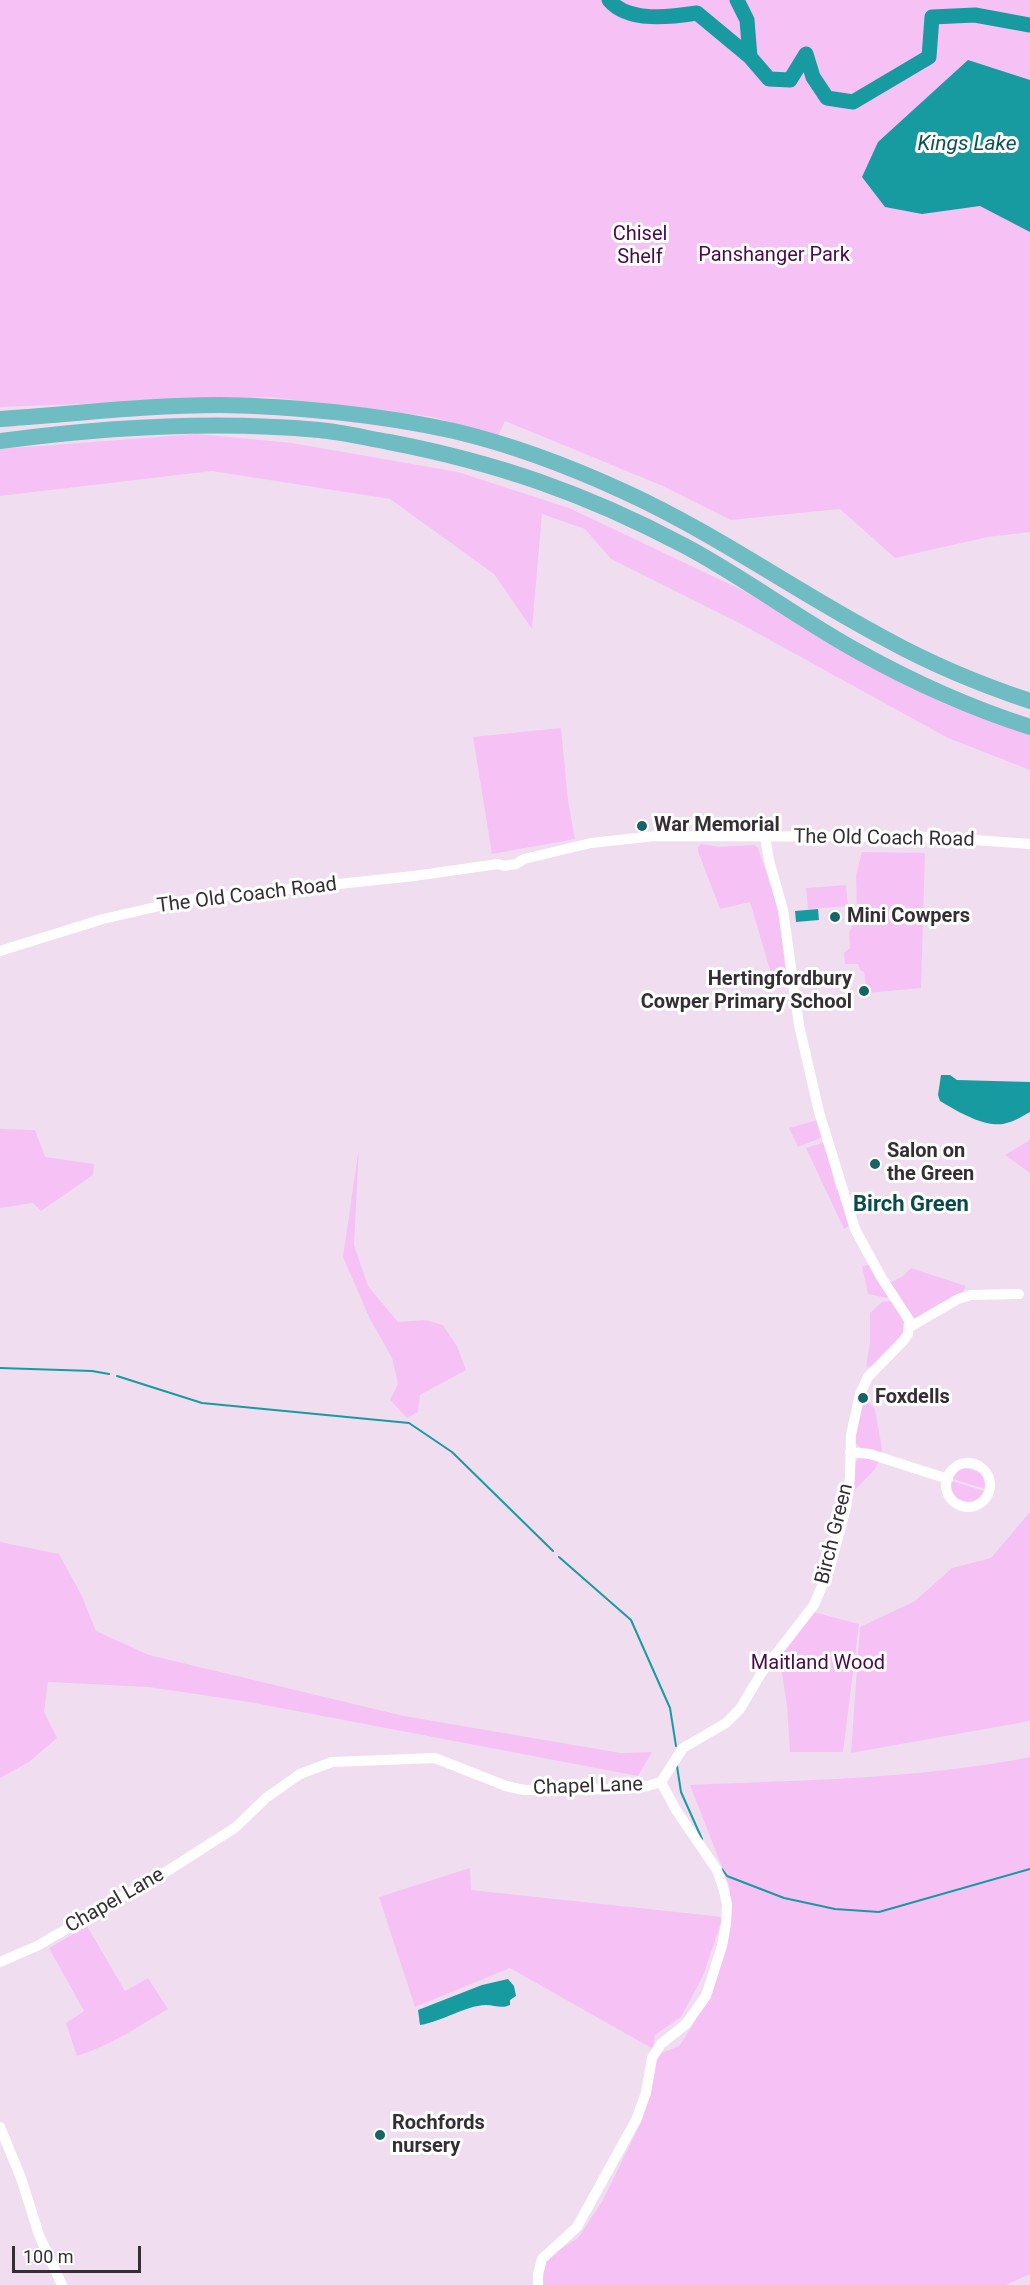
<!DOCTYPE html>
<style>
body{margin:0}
#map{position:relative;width:1030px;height:2285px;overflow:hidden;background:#f0def0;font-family:Roboto,sans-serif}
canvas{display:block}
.scale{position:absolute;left:12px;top:2246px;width:129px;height:27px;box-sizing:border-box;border:3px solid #352e35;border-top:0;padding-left:8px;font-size:18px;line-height:21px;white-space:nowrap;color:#352e35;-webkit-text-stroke:4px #fff;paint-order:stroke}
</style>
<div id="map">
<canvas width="1030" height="2285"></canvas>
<div class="scale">100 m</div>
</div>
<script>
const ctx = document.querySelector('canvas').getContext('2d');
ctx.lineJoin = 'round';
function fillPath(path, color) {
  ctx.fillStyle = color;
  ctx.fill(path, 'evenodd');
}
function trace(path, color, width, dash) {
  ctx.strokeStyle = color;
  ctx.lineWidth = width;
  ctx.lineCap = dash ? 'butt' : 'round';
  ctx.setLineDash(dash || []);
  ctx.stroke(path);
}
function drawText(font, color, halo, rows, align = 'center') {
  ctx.font = font + ' Roboto,sans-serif';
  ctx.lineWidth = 6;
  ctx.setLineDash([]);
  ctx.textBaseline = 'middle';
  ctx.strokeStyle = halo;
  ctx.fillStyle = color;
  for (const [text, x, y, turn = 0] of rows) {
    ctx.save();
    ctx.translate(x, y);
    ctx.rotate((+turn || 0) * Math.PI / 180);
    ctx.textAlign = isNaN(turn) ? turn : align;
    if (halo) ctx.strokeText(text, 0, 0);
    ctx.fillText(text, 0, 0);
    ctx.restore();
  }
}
const green = new Path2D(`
 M0 0H1030V532L988 537 895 558 840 509 731 520 663 486 505 421 498 436 433 417 270 397 0 407Z
 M197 434 292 443 458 472 569 508 742 590 945 704 1030 734V770L948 738 739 623 611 559 585 529 542 514 532 629 494 574 390 499 212 471 0 496V449Z
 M561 728 568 800 575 839 492 854 473 737Z
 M701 844 720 847 754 845 758 848 778 907 786 974 772 977 750 902 720 909 698 851V847Z
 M862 852 925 853 921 988 867 993 864 972 860 970 858 964H845L844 953 850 948 849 933 857 916 856 875Z
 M846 885 848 906 808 909 806 888Z
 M818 1120 823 1137 798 1147 789 1128Z
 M0 1129 35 1130 45 1157 94 1164 93 1175 41 1211 33 1203 0 1208Z
 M1030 1140V1173L1005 1155Z
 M825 1142 836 1189 840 1191 851 1225 844 1229 806 1148Z
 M359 1147 354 1245 368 1286 398 1322 426 1320 443 1325 457 1346 466 1370 420 1395 418 1412 407 1418 390 1400 398 1384 392 1358 370 1319 343 1257Z
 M870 1265 889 1295 887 1298 868 1294 862 1266Z
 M911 1268 966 1286 962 1294 914 1319 890 1283 903 1276Z
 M892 1301 904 1321V1333L873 1366 866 1367 870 1342V1313L882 1302Z
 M864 1398 875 1409 882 1449 881 1454 861 1448 856 1444 855 1435Z
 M860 1457 879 1461 875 1469 854 1491 853 1465Z
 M959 1468H965L983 1473 986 1478 985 1489 953 1479Z
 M952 1481 984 1491 980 1500 973 1503 955 1498 950 1492Z
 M1030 1512V1721L851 1753 860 1627 915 1601 952 1568 991 1558Z
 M0 1542 59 1554 82 1596 96 1631 149 1655 404 1716 621 1753 652 1752 638 1776 249 1702 148 1687 48 1682 44 1712 57 1738 29 1762 0 1778Z
 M813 1612 859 1624 843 1752H790L787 1706 779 1653Z
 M1030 1757V2274L1006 2285H542L546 2258 578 2238 603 2200 643 2118 653 2069 659 2054 679 2046 691 2028 708 1996 729 1932 730 1888 690 1785C803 1780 919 1779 1030 1757Z
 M470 1868 471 1890 723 1917 703 1976 681 2017 655 2035 653 2049 510 1968 415 2007 379 1897Z
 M87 1926 125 1991 148 1978 168 2009C139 2026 110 2046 77 2056L66 2023 84 2011 49 1948Z`);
const water = new Path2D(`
 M968 60 1030 80V232L980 206 922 214 885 207 862 177 878 142Z
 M818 909 819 920 796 922 795 911Z
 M941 1075H950L957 1080 1030 1082V1112C1021 1117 1013 1122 1003 1124 983 1127 957 1111 940 1101L938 1095Z
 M508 1979 514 1986 516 1996 510 2000V2005C501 2009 495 2005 486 2005 464 2006 444 2021 420 2025L418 2010 482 1985Z`);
const stream = new Path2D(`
 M0 1368 92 1371 109 1374
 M117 1376 202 1403 409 1423 452 1452 553 1551
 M559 1557 631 1620 670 1708 676 1746
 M677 1766 681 1792 702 1839
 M722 1869 727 1876 784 1898 835 1909 879 1912 1030 1869`);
const river = new Path2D(`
 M609 0C628 23 671 17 697 13L750 57
 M737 0 747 20 750 57 769 79 790 80 806 54 813 77 827 98 853 102 929 57 932 17 975 15 1030 25`);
const minor = new Path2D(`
 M0 951 103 919 186 900 414 876 498 864 504 866 516 864 524 859 591 843 655 836 934 837 1030 844
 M910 1327 958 1299 971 1295 1019 1294
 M850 1452 870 1454 948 1479
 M946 1485a22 22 0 1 1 44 0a22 22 0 1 1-44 0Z
 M661 1782 683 1748 726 1723 740 1709 762 1672 814 1605 830 1567 846 1508 850 1477 851 1435 860 1394 868 1377 904 1340 908 1334 909 1320 881 1277 855 1229 819 1112 799 1025 783 910 769 860 765 837
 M0 1962 37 1946 169 1870 236 1827 266 1798 300 1774 332 1762 435 1758 506 1786 524 1790 624 1789 644 1787 661 1782
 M0 2127 21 2178 39 2235 62 2285
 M538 2285V2274L542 2259 577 2227 636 2120 646 2093 652 2058 661 2044 686 2024 706 1996 722 1946 726 1924 727 1904 723 1887 717 1870 676 1810 661 1782`);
const trunk = new Path2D(`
 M0 419C73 414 147 405 220 405 294 406 382 415 454 431 513 445 571 467 625 492 715 533 797 592 884 638 931 664 979 684 1030 701
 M0 441C106 427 213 420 319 430 342 432 366 438 389 442 498 463 587 494 685 546 745 578 799 619 859 652 913 682 971 708 1030 727`);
const markers = [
 [642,826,6,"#156468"],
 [835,917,6,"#156468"],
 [864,991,6,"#156468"],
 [875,1164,6,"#156468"],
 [863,1398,6,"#156468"],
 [380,2135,6,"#156468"]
];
const parkNames = [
 ["Chisel",640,235],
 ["Shelf",640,258],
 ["Panshanger Park",774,256],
 ["Maitland Wood",818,1664]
];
const poiNames = [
 ["War Memorial",654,826],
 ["Mini Cowpers",847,917],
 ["Hertingfordbury",852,980,"right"],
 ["Cowper Primary School",852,1003,"right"],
 ["Salon on",887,1152],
 ["the Green",887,1175],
 ["Foxdells",875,1398],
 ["Rochfords",392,2124],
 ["nursery",392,2147]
];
const streetNames = [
 ["The Old Coach Road",884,839,1],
 ["The Old Coach Road",247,896,-7],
 ["Birch Green",835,1534,-76],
 ["Chapel Lane",588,1787,-2],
 ["Chapel Lane",115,1901,-30]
];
const waterNames = [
 ["Kings Lake",967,145]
];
const quarterNames = [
 ["Birch Green",911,1205]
];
fillPath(green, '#f6c2f6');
fillPath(water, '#179aa0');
trace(stream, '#179aa0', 2);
trace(river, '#179aa0', 15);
trace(minor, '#fff', 10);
trace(trunk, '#6fbcc2', 16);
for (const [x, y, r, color] of markers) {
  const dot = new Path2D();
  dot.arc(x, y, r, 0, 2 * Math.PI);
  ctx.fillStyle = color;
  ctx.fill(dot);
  trace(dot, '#fff', 2);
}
drawText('20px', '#4a084d', '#fff', parkNames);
drawText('bold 20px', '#352e35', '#fff', poiNames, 'left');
drawText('20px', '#352e35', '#fff', streetNames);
drawText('italic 21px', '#0c5154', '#fff', waterNames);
drawText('bold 22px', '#094a4d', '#fff', quarterNames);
</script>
